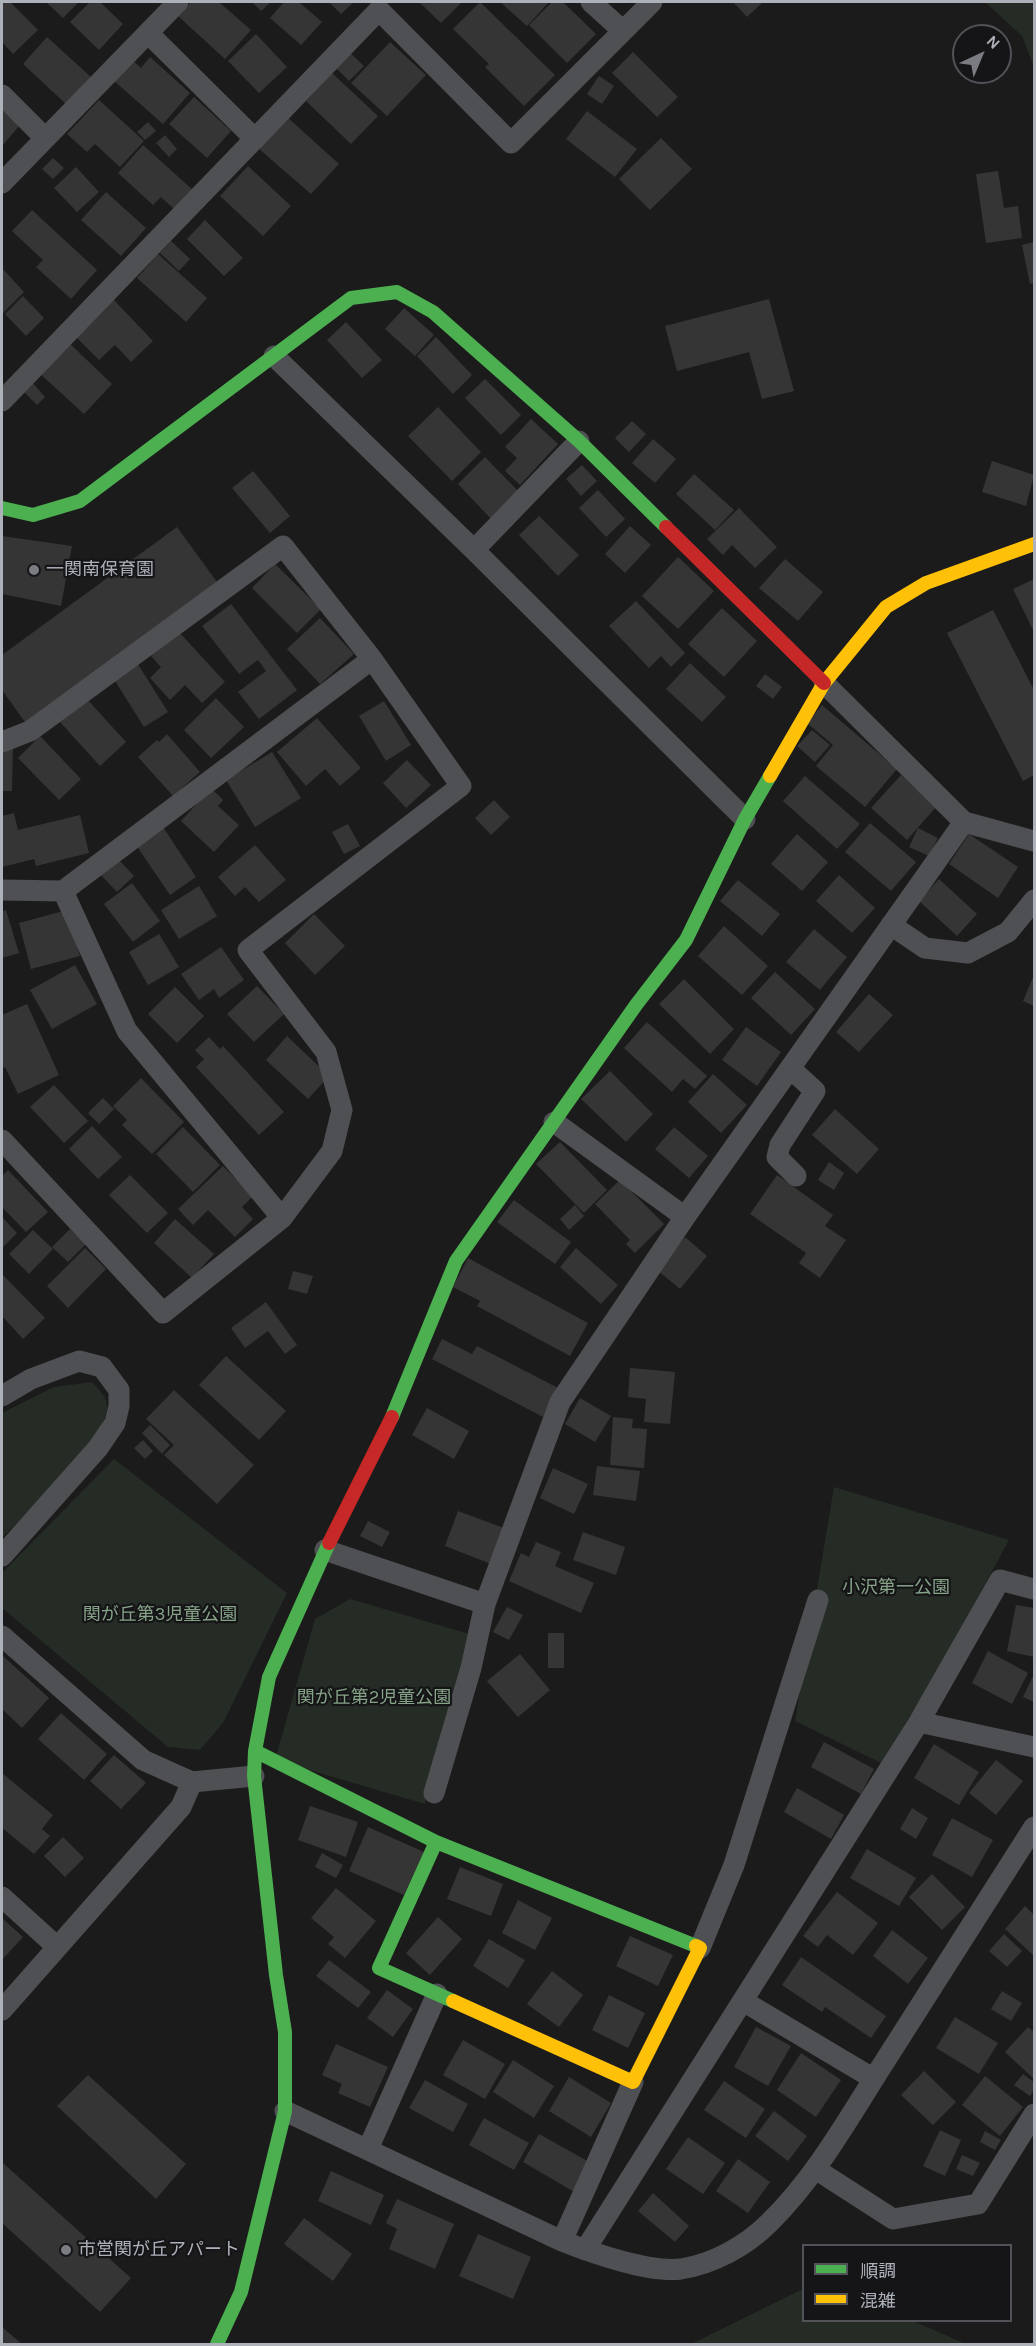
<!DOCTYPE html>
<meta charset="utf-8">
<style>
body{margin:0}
#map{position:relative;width:1036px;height:2346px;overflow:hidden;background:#1b1b1b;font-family:Karla,"Noto Sans JP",sans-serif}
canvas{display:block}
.frame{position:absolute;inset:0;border:3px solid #adb1ba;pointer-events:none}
.legend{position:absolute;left:802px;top:2244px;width:210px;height:78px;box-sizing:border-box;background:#151517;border:2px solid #525358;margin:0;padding:8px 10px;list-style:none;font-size:18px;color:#adb1ba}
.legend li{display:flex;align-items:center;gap:12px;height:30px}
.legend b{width:30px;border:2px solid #525358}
.north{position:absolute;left:952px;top:24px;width:60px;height:60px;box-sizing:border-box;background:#151517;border:2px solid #525358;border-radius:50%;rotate:44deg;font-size:16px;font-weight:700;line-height:24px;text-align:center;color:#adb1ba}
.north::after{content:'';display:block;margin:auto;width:21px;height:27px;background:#7a7c82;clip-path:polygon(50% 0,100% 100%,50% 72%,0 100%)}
</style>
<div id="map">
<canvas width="1036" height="2346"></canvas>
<div class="frame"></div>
<ul class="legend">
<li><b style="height:8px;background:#4caf50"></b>順調</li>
<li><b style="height:8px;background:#ffc107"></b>混雑</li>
</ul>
<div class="north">N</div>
</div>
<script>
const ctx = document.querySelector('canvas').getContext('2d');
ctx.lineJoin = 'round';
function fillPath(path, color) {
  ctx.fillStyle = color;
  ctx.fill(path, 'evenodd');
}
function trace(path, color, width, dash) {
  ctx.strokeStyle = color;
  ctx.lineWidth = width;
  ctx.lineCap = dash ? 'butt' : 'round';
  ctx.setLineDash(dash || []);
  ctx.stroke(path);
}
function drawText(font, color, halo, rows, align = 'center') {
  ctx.font = font + ' Karla,"Noto Sans JP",sans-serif';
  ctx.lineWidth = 4.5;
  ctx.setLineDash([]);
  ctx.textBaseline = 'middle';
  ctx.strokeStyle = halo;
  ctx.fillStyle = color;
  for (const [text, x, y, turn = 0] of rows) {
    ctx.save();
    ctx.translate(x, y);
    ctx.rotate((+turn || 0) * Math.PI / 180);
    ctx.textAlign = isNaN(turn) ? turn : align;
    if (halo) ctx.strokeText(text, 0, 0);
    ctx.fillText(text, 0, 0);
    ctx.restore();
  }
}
const green = new Path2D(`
 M985 2H1034V67L1022 36Z
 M92 1382C99 1390 108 1397 107 1409 102 1448 30 1509 2 1538V1413L54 1387Z
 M114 1459 287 1593 223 1723 200 1750 168 1747 2 1608V1573Z
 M834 1487 1009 1540 946 1657 881 1763 795 1721Z
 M350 1599 473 1635 425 1804 275 1760 315 1619Z
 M803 2289 804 2320 913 2321 966 2344H691Z`);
const building = new Path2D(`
 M2 2H10L38 30 13 54 2 42Z
 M46 2H79L63 18Z
 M90 2H100L123 24 99 50 70 22Z
 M191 2H219L251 30 225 59 178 16Z
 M252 2H271L261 11Z
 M284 2H299L322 22 301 45 270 18Z
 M329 2H354L341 14Z
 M419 2H462L441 23Z
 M480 2 555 75 524 106 485 67 489 64 453 29Z
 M500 2H549L527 26Z
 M552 2H563L596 34 567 63 529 25Z
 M733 2H763L747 17Z
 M256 34 287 67 259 93 228 61Z
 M47 37 91 77 66 104 23 64Z
 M390 42 426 75 387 116 351 83Z
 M347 50 364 66 349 81 333 65Z
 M633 52 678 97 657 117 612 73Z
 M150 57 190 93 163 124 113 80 131 59 141 68Z
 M332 73 378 116 351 144 306 101Z
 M599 76 614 86 602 104 587 94Z
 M194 97 231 131 207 158 169 124Z
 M99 100 144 141 120 167 95 144 87 152 67 134Z
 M2 110 20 125 2 146Z
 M587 111 637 149 615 177 566 139Z
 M287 117 339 164 311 194 258 148Z
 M148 122 156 131 145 140 137 132Z
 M165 135 177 149 169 157 156 143Z
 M661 138 692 169 650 210 619 179Z
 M143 145 194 191 176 211 161 197 153 205 118 173Z
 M53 158 64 168 53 179 42 169Z
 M248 166 291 206 263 236 220 196Z
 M76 167 99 192 77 212 54 188Z
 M998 171 1004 208 1018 206 1022 238 986 243 976 174Z
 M106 192 146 228 121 256 81 220Z
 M32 210 97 270 71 299 36 267 43 260 12 231Z
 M205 220 243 258 224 276 187 239Z
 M171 241 190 259 179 271 160 253Z
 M1034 242V283L1030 284 1022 245Z
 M158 254 207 298 186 322 137 278Z
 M2 268 24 292 2 314Z
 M23 296 44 318 26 336 5 314Z
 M112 298 153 341 131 362 115 345 99 360 74 335Z
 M769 299 794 391 762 399 749 352 677 371 665 326Z
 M404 308 434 335 415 356 385 329Z
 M346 322 382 360 362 378 327 340Z
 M436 337 472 375 453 394 417 356Z
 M65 339 112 384 84 414 36 370Z
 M485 379 521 415 501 435 465 398Z
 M31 381 45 397 37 405 21 389Z
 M438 407 481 452 452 481 408 436Z
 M531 419 558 444 520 485 505 471 517 458 505 447Z
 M632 421 646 434 629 452 615 438Z
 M653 439 676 459 655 483 632 463Z
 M485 457 520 493 492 520 458 484Z
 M992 461 1034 475 1026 506 982 492Z
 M582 465 597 481 581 496 566 479Z
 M253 471 290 516 270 533 232 488Z
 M694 474 734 510 715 530 676 494Z
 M598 490 625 519 606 537 579 508Z
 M739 508 777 547 755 568 732 545 723 555 707 539Z
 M539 516 579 555 558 576 519 535Z
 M630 526 651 545 625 573 605 554Z
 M177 527 217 582 25 722 2 690V655Z
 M2 536 72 546 61 606 2 594Z
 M678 557 714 591 678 629 642 596Z
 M785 559 823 592 798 621 759 588Z
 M275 564 321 609 297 633 252 588Z
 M1034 579V632L1013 589Z
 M636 601 685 653 671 667 661 656 649 668 609 626Z
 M231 604 297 690 259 719 238 692 266 671 258 660 239 674 202 626Z
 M722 608 757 641 724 677 688 644Z
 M993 610 1034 690V775L1023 781 947 633Z
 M320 618 354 654 320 684 287 649Z
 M178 631 225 682 202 703 185 685 170 700 150 678 161 667 151 656Z
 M136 661 168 712 144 727 112 676Z
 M690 663 726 697 702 722 666 689Z
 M765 674 782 687 773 699 756 686Z
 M86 698 126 742 100 766 60 722Z
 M216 698 244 727 211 758 184 730Z
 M384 701 411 745 386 761 359 716Z
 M822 705 897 769 865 807 816 766 833 745 807 723Z
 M317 718 361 768 340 786 325 769 306 786 277 752Z
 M812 730 830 745 815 762 797 746Z
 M167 734 200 772 173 796 138 757 157 740 159 742Z
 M40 736 81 779 59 800 18 758Z
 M2 744H13L12 791H2Z
 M272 752 301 798 255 827 226 780Z
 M407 760 431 785 406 808 383 783Z
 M901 775 936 807 907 840 871 808Z
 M805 776 860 824 837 849 783 801Z
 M211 788 223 800 218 806 239 825 214 852 181 821Z
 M494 800 510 817 491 835 475 818Z
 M14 813 18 830 80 815 89 853 36 866 34 859 2 867V816Z
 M870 823 916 862 891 891 845 852Z
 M348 824 360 846 344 854 332 832Z
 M163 827 196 877 170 895 136 845Z
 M918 828 938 838 929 856 909 847Z
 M797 834 828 862 802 891 771 864Z
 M969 834 1018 867 998 898 949 864Z
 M255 845 286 880 259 902 245 887 235 896 218 877Z
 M118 859 134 876 117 892 101 875Z
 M839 875 875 908 852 933 816 901Z
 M939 879 977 914 957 936 919 901Z
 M738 880 780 914 762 936 720 901Z
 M132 883 160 921 133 942 104 904Z
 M199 886 217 916 179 939 161 910Z
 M6 910 19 953 2 958V912Z
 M67 910 80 956 31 969 19 923Z
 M314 914 345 946 315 975 285 943Z
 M724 926 768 966 742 995 698 956Z
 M814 929 847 957 820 990 786 962Z
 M159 934 179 967 148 985 129 952Z
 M221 947 244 980 219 998 214 989 199 1000 181 974Z
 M75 965 97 1004 52 1029 30 990Z
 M775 972 815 1009 791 1035 751 998Z
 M1034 975V1006L1023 1001Z
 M684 979 734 1029 710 1054 659 1004Z
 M257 986 284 1014 254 1042 227 1014Z
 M175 987 204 1016 177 1043 148 1014Z
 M869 994 893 1015 859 1052 836 1032Z
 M27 1004 59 1075 18 1094 5 1067 2 1069V1015Z
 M647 1022 707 1076 695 1089 683 1079 672 1092 624 1048Z
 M746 1027 781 1052 757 1086 722 1060Z
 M287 1036 329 1076 308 1099 266 1060Z
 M209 1037 220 1049 223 1046 284 1112 259 1135 196 1067 204 1059 195 1050Z
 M610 1071 653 1114 626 1142 581 1099Z
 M713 1074 747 1105 721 1133 688 1102Z
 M141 1078 184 1122 152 1154 122 1125 127 1120 113 1106Z
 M54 1085 88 1121 64 1143 30 1107Z
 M103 1098 114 1109 99 1124 88 1113Z
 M835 1109 879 1149 857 1174 812 1135Z
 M92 1126 122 1157 98 1179 69 1149Z
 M183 1127 220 1165 193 1192 156 1154Z
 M674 1127 708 1156 689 1178 655 1149Z
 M560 1142 607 1190 584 1213 536 1164Z
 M829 1162 844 1173 834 1190 818 1180Z
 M223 1166 253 1196 242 1207 253 1219 235 1237 208 1210 193 1225 178 1209Z
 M8 1170 48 1212 26 1232 2 1207V1176Z
 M130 1175 168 1213 147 1233 109 1195Z
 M777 1175 833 1215 825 1226 846 1240 820 1278 799 1263 806 1253 750 1214Z
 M620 1180 664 1224 635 1253 626 1244 630 1240 595 1204Z
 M514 1200 571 1242 555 1264 497 1222Z
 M575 1205 584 1216 569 1230 560 1219Z
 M2 1217 17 1233 2 1248Z
 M175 1219 214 1254 192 1278 154 1243Z
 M70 1229 86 1244 68 1262 52 1247Z
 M33 1230 53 1249 29 1274 9 1254Z
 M685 1237 707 1256 680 1289 657 1270Z
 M85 1248 106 1269 68 1308 47 1286Z
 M576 1248 618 1285 601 1304 560 1267Z
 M468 1258 588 1323 570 1356 477 1306 480 1301 453 1287Z
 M293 1271 313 1276 307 1294 288 1289Z
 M3 1275 45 1318 23 1339 2 1316Z
 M266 1302 297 1345 285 1354 268 1331 245 1348 231 1328Z
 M442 1339 472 1354 477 1346 558 1388 543 1417 432 1359Z
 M226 1356 286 1411 259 1440 199 1385Z
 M630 1368 675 1372 670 1424 644 1422 646 1399 628 1397Z
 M174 1390 254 1465 217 1504 164 1455 174 1445 146 1419Z
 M580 1398 611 1416 595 1442 565 1424Z
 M427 1408 469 1431 454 1459 412 1435Z
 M613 1417 633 1419 632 1428 647 1429 644 1468 610 1465Z
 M150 1425 170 1445 162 1454 142 1433Z
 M143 1440 153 1451 145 1459 134 1448Z
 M597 1466 640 1471 636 1501 593 1495Z
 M553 1468 588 1484 574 1514 540 1498Z
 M458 1511 504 1528 491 1564 445 1546Z
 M368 1521 390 1532 382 1547 360 1536Z
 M583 1532 625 1547 616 1575 573 1560Z
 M536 1542 561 1552 555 1566 594 1583 581 1613 509 1581 521 1553 529 1557Z
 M1016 1605 1034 1608V1657L1007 1651Z
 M507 1607 523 1615 509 1640 493 1632Z
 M548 1633H564V1668H548Z
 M988 1651 1028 1673 1012 1704 972 1683Z
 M520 1654 550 1690 518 1717 487 1681Z
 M3 1656 49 1698 22 1728 2 1709Z
 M1034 1674V1702L1023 1697Z
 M61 1713 107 1754 84 1780 38 1739Z
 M824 1742 874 1769 861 1794 811 1767Z
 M934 1744 979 1772 959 1805 914 1778Z
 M114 1755 146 1783 121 1809 90 1781Z
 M996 1760 1023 1781 996 1815 969 1793Z
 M2 1773 53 1815 42 1829 50 1836 34 1854 2 1828Z
 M797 1788 844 1815 831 1839 784 1812Z
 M310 1806 358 1822 346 1857 298 1840Z
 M912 1808 928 1818 916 1839 900 1829Z
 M952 1818 993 1840 972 1877 932 1855Z
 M368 1827 424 1852 404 1895 349 1871Z
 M63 1837 84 1858 65 1877 44 1856Z
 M867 1849 916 1878 899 1906 850 1878Z
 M322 1853 343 1865 336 1878 315 1867Z
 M460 1867 503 1884 491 1916 447 1899Z
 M932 1874 965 1907 942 1930 909 1897Z
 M336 1888 376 1921 345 1958 328 1944 334 1937 311 1918Z
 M837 1892 878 1923 853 1955 827 1935 818 1947 803 1936Z
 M518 1900 552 1918 535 1950 502 1933Z
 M1025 1906 1034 1915V1956L1005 1929Z
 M438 1917 462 1939 430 1975 406 1953Z
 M2 1918 23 1937 2 1960Z
 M892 1930 928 1958 908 1984 873 1956Z
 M1004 1934 1022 1951 1007 1967 989 1951Z
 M630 1936 673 1955 658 1986 616 1966Z
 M489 1939 525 1960 508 1988 473 1966Z
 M801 1957 886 2016 871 2038 825 2007 822 2012 782 1985Z
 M329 1960 371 1992 358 2008 316 1976Z
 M552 1971 583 1995 559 2027 527 2004Z
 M387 1990 413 2009 393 2037 367 2018Z
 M1002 1991 1022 2003 1011 2021 991 2009Z
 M609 1995 645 2013 628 2048 592 2030Z
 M955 2017 998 2043 979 2074 936 2048Z
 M756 2027 791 2046 768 2086 734 2067Z
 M1028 2027 1034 2032V2079L1005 2052Z
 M463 2040 505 2064 485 2099 443 2075Z
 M336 2044 388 2067 370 2107 338 2093 342 2084 322 2075Z
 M801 2053 841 2080 816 2117 777 2090Z
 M513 2060 554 2086 534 2118 493 2092Z
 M924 2071 956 2102 933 2125 901 2095Z
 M1023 2074 1034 2082V2090L1030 2096 1014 2085Z
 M88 2075 186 2164 156 2199 57 2106Z
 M985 2076 1023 2107 1000 2136 962 2105Z
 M569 2077 611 2103 591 2137 549 2111Z
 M425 2080 468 2104 453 2132 409 2108Z
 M724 2081 765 2109 746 2138 704 2110Z
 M774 2111 807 2136 788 2161 755 2136Z
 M484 2118 529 2143 514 2170 469 2145Z
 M940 2130 961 2140 945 2176 923 2166Z
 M985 2131 1001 2140 995 2150 980 2142Z
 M539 2134 593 2164 576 2193 523 2162Z
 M688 2137 725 2163 703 2194 666 2169Z
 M962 2155 980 2163 973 2176 956 2169Z
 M738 2159 770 2182 748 2213 716 2191Z
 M3 2163 131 2278 100 2312 2 2223Z
 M331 2171 384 2195 371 2225 318 2201Z
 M653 2193 689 2226 675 2242 638 2211Z
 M397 2199 454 2224 435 2269 389 2249 397 2229 386 2223Z
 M304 2218 352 2254 333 2281 284 2244Z
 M478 2234 531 2257 513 2299 459 2276Z
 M2 2327 22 2344H2Z`);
const street = new Path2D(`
 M591 2 623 31
 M148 33 255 139
 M2 95 45 138
 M2 183 178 2
 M274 356 474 550 745 819
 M2 401 379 10 511 143 652 2
 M474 550 579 441
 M2 742 30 731 283 546 372 659 461 786 248 950 326 1052 342 1110 332 1151 282 1218 163 1313 2 1140
 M964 822 1034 841
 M2 890 63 891 372 659
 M63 891 127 1031 282 1218
 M891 925 925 948 968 953 1008 932 1034 900
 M790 1068 815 1091 780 1145 777 1157 796 1176
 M554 1122 685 1217
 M2 1396 31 1379 79 1361 102 1367 119 1390V1406L115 1423 98 1448 2 1556
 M325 1550 485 1604
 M2 1636 143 1760 192 1782 254 1776
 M919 1722 1034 1747
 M434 1793 471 1668 485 1604 560 1402 685 1217 964 822 824 683
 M2 1897 56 1946
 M700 1948 734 1865 818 1600
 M743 2001 874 2079
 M2 2010 181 1807 192 1782
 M285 2111 562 2241C592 2253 650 2273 681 2269 713 2264 746 2246 769 2223 817 2176 849 2117 885 2061 935 1983 985 1905 1034 1827
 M368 2149 437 1994
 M817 2170 893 2219 978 2204 1034 2114
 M562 2241 633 2082
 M585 2250 919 1722 1000 1580 1034 1589`);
const fast = new Path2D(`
 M2 508 33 515 80 501 351 298 397 292 433 312 579 441 666 527
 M392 1417 456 1261 636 1005 686 940 745 819 770 776
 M255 1751 436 1842 696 1946
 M436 1842 379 1968 453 2001
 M217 2344 241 2292 285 2111V2032L276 1975 254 1776 255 1751 269 1677 329 1543`);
const slow = new Path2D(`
 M770 776 824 683 886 607 926 583 1034 544
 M453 2001 633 2082 700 1948 696 1946`);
const jam = new Path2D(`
 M666 527 824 683
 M329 1543 392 1417`);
const markers = [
 [34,570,6,"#7a7c82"],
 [66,2250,6,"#7a7c82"]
];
const poiNames = [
 ["一関南保育園",46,570],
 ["市営関が丘アパート",78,2250]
];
const parkNames = [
 ["小沢第一公園",896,1588],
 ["関が丘第3児童公園",160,1615],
 ["関が丘第2児童公園",374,1698]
];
fillPath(green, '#252b25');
fillPath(building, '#353536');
trace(street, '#4f5053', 21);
trace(fast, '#4caf50', 14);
trace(slow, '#ffc107', 14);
trace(jam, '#c62828', 14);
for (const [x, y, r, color] of markers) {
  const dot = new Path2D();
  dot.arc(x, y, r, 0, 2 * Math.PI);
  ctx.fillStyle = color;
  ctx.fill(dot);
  trace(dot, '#151517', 2);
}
drawText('18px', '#adb1ba', '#151517', poiNames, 'left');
drawText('18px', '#86a388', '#151517', parkNames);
</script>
